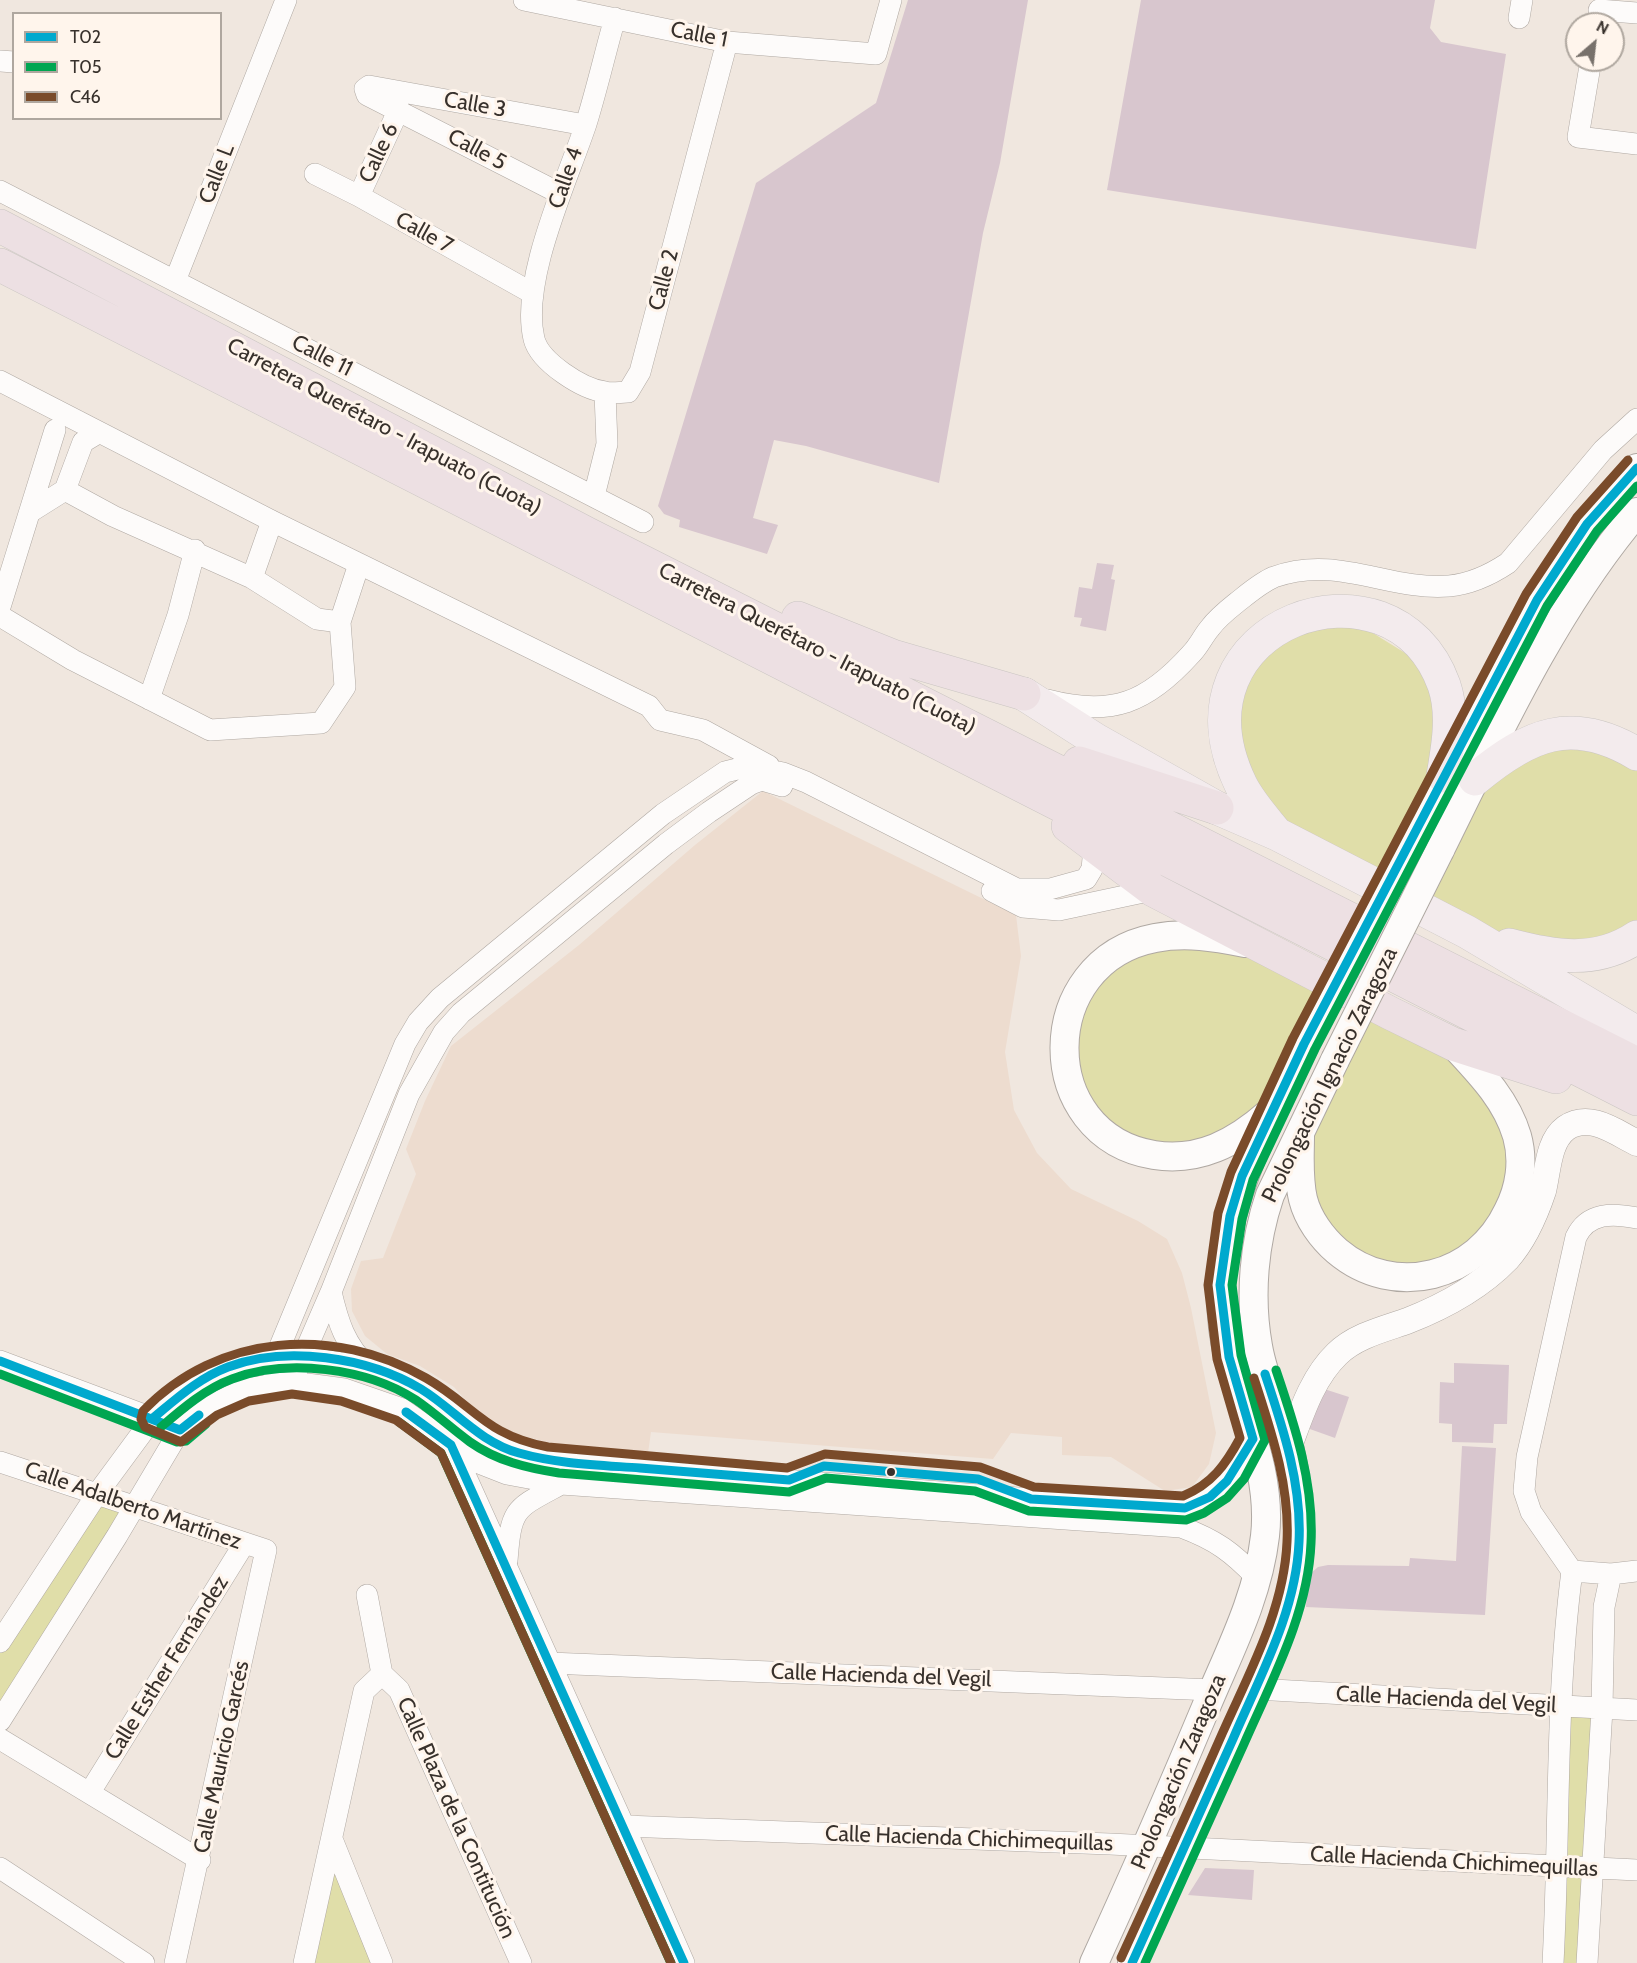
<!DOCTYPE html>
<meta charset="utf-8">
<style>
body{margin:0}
#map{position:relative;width:1637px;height:1963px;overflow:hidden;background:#f0e7df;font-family:Cabin,sans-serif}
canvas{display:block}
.legend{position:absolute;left:12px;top:12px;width:210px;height:108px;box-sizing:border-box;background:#fff5ec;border:2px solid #afa79f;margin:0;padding:8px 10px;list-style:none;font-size:18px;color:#38312c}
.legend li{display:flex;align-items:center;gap:12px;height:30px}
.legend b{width:30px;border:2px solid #afa79f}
.north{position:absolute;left:1565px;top:12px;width:60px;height:60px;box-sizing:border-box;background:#fff5ec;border:2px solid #afa79f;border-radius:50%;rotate:28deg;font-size:16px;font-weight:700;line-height:24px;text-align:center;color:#38312c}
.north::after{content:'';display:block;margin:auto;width:21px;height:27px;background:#78716b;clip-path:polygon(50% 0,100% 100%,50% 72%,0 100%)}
</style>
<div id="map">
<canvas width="1637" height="1963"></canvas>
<ul class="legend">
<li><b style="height:8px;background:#00a9ce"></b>T02</li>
<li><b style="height:8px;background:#00a651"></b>T05</li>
<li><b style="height:8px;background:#7a4b2a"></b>C46</li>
</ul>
<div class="north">N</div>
</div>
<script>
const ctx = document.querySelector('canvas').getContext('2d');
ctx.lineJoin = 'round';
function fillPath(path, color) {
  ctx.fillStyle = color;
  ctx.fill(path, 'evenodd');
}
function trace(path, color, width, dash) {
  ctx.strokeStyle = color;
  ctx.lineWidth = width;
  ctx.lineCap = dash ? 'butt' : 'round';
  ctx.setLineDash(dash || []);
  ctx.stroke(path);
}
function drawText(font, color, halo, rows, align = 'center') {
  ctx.font = font + ' Cabin,sans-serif';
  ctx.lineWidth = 6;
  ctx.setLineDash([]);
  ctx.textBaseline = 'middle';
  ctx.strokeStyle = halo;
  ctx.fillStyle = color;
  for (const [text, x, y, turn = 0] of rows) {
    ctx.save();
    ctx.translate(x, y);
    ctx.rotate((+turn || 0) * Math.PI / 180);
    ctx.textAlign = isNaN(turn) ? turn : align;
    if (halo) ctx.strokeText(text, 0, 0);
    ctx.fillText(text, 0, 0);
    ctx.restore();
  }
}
const built = new Path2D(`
 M763 791 1016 915 1021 956 1005 1052 1014 1110 1037 1153 1071 1189 1138 1221 1167 1239 1182 1273 1191 1308 1216 1433 1209 1464 1192 1487 1165 1491 1111 1457 1062 1455V1437L1011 1433 993 1459 651 1432 648 1453 553 1444 516 1434 476 1412 454 1387 420 1366 387 1354 365 1336 352 1311 351 1289 361 1261 383 1258 416 1174 406 1149 425 1101 451 1046 579 945 695 845Z`);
const green = new Path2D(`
 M1347 617 1431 669 1442 752 1382 882 1284 833 1256 799 1233 702 1259 649Z
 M1572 738 1637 763V930L1544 949 1420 903 1483 779Z
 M1165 946 1259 954 1323 986 1265 1103 1244 1124 1175 1147 1109 1128 1083 1090 1076 1037 1092 987 1119 962Z
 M1370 1011 1451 1051 1499 1107 1513 1183 1486 1236 1430 1271 1360 1257 1311 1205 1307 1135Z
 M100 1500 126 1509 0 1710V1653Z
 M1569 1716 1593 1718 1585 1859 1561 1857Z
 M332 1839 382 1963H304Z
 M1563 1869 1587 1870 1582 1963H1559Z`);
const building = new Path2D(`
 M908 0H1028L1000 163 983 233 939 483 806 446 774 440 753 518 778 525 767 554 679 527 680 520 664 514 658 506 756 183 876 103Z
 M1141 0H1435L1430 28 1441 42 1506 54 1476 249 1107 190Z
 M1097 563 1114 565 1111 579 1115 580 1106 631 1080 626 1082 618 1074 617 1079 587 1092 589Z
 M1454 1363 1509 1365 1507 1424H1494L1493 1443 1452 1442V1424L1439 1423 1440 1382 1454 1383Z
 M1321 1388 1349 1397 1335 1438 1307 1428Z
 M1462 1446 1496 1448 1485 1615 1306 1607 1307 1585 1310 1574 1318 1567 1328 1565 1409 1566 1410 1558 1456 1561Z
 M1205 1868 1254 1870 1252 1900 1188 1895Z`);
const minor = new Path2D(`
 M524 0 727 42 876 54 891 0
 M1599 10 1637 13
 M615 18C605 53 597 89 586 124 567 181 520 280 534 339 540 362 582 389 605 392 612 394 620 392 628 392L640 372 727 42
 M1519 18 1522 0
 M1591 60 1578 137 1637 144
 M0 61 14 62
 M315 174 359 196 532 293
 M0 191 643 522
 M559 193 367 95 365 89 369 86 585 125
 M359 196 399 109
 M175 281 286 0
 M0 381 272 521 649 706 660 720 703 730 769 766
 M65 490 113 516 252 578 317 619 340 622
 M594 496 607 444 605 393
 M30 512 65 490 83 442 98 433
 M252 578 272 521
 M0 607 55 430
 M0 616 73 660 210 730 321 723 345 687 340 622 359 564
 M149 699 178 615 195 550
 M1047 700C1112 717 1147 703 1191 654 1199 646 1203 636 1210 628 1218 617 1230 608 1240 600 1250 592 1262 582 1274 577 1337 554 1389 591 1449 586 1471 584 1490 575 1508 563L1603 450 1637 419
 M992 891 1023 907 1059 910 1153 890
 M0 1361 163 1422
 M368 1367C345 1345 338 1322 331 1292L409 1094 444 1032 461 1013 666 844 709 812 751 784 762 780 782 786
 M271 1368 405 1044 418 1022 440 998 663 814 725 772 749 766 783 773 806 782 1017 889H1050L1086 879 1092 869 1094 848
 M298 1368 331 1292
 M452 1446 624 1826 684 1963
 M0 1462 266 1550 175 1963
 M507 1561C511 1507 515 1509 561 1484
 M1572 1571 1531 1512 1524 1491 1527 1457 1576 1237C1588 1212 1613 1213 1637 1218
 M1572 1571 1611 1574 1637 1571
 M367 1595 382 1674
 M0 1642 97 1494 153 1418 191 1386 229 1367 275 1357H302L368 1367 419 1388 479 1433 512 1451 551 1461 589 1465 1031 1499 1185 1508C1224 1495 1235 1473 1253 1439
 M549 1663 1213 1690
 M382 1674 399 1690 521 1963
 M1255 1689 1637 1710
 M0 1721 117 1536 180 1430 211 1405 245 1389 292 1382 344 1389 402 1409 479 1463 507 1474 561 1484 1181 1527C1216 1540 1232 1552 1257 1578
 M0 1739 200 1860
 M90 1792 244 1544
 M624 1826 1110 1844 1637 1870
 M332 1839 382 1963
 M0 1868 144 1963
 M304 1963 364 1691 382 1674
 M1553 1963C1560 1832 1555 1701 1572 1571
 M1587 1963 1602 1709 1604 1607 1611 1574`);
const tertiary = new Path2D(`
 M1289 1446C1301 1414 1312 1378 1337 1354 1355 1336 1384 1329 1407 1321 1443 1307 1480 1287 1507 1259 1524 1240 1535 1215 1543 1191 1548 1171 1548 1141 1566 1128 1590 1112 1615 1132 1637 1143`);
const secondary = new Path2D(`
 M1411 839 1537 600 1587 524 1637 468
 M1440 850C1496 737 1555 608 1637 512
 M1245 943C1215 937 1186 932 1155 938 1035 961 1034 1135 1154 1155 1199 1162 1235 1143 1269 1113
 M1300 1135C1300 1156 1298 1178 1303 1199 1308 1219 1322 1238 1337 1251 1395 1300 1477 1277 1508 1211 1520 1188 1524 1161 1517 1136 1506 1099 1479 1072 1453 1044
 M1094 1963C1133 1878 1170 1793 1206 1707 1229 1652 1258 1597 1265 1536 1272 1475 1244 1418 1229 1360 1200 1245 1256 1144 1304 1044
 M1132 1963C1167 1885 1203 1807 1238 1728 1264 1670 1298 1605 1299 1540 1300 1510 1296 1475 1289 1446 1280 1412 1264 1381 1258 1346 1249 1296 1254 1242 1270 1195L1335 1060`);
const primary = new Path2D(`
 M1024 694 1096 740 1217 808 1277 834 1467 932 1637 1033
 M1475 779C1529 734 1572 715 1637 754
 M1276 833C1264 818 1250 803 1241 785 1162 622 1393 543 1444 685 1454 714 1448 746 1443 776
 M1509 945C1554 957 1597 964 1637 937`);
const motorway = new Path2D(`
 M0 226 586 533 1637 1064
 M0 265 1637 1099
 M798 618 893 656 1024 694
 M1079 763 1217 808
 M1068 826 1153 890 1390 1013 1453 1044 1556 1077`);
const secondaryBridge = new Path2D(`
 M1304 1044 1411 839
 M1335 1060 1440 850`);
const bus1 = new Path2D(`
 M0 1361 180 1430 199 1415
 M406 1412 451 1445 684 1963
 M153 1418C176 1399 199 1378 228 1367 286 1345 367 1357 421 1389 454 1409 479 1442 519 1453 558 1464 599 1465 640 1468 690 1472 739 1476 789 1480L824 1466 978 1479 1031 1499 1185 1508 1210 1497 1227 1481 1253 1439 1229 1357 1220 1285 1230 1216 1242 1176 1304 1044 1537 600 1587 524 1637 468
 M1132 1963C1166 1889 1199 1814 1233 1739 1260 1676 1296 1612 1299 1542 1302 1484 1283 1428 1265 1374`);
const bus2 = new Path2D(`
 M0 1374 177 1442 186 1441 206 1424
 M399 1422 441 1453 671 1963
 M161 1427C182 1409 205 1389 232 1379 287 1358 367 1368 416 1400 435 1413 452 1429 470 1442 497 1461 527 1468 559 1473L789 1492 826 1478 975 1491 1029 1511 1186 1520 1204 1513 1227 1498 1244 1479 1265 1440 1241 1355 1232 1285 1242 1219 1253 1180 1315 1049 1547 606 1597 531 1637 486
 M1145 1963C1178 1890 1211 1817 1244 1744 1272 1680 1308 1614 1311 1543 1314 1483 1295 1426 1276 1370`);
const bus3 = new Path2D(`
 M1121 1958C1155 1884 1189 1809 1222 1734 1249 1673 1284 1610 1287 1542 1290 1485 1271 1431 1254 1378
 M671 1963 441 1453 396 1420 341 1401 292 1394 249 1401 217 1415 181 1442 145 1427 141 1419 143 1411C218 1333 334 1325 426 1378 475 1406 485 1435 548 1447L787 1468 825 1454 980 1467 1034 1487 1183 1496C1212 1484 1226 1464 1240 1438L1217 1359 1208 1285 1218 1213 1231 1172 1293 1038 1526 594 1577 517 1628 460`);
const markers = [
 [891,1472,5,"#38312c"]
];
const streetNames = [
 ["Calle 1",699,35,11],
 ["Calle 3",475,105,10],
 ["Calle 5",477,150,28],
 ["Calle 6",379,153,-65],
 ["Calle L",217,174,-69],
 ["Calle 4",566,178,-71],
 ["Calle 7",424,233,29],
 ["Calle 2",664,280,-75],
 ["Calle 11",322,356,27],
 ["Carretera Querétaro - Irapuato (Cuota)",384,427,28],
 ["Carretera Querétaro - Irapuato (Cuota)",817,649,27],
 ["Prolongación Ignacio Zaragoza",1330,1075,-64],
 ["Calle Adalberto Martínez",133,1506,19],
 ["Calle Esther Fernández",167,1668,-58],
 ["Calle Hacienda del Vegil",881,1676,2],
 ["Calle Hacienda del Vegil",1446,1700,3],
 ["Calle Mauricio Garcés",222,1757,-78],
 ["Prolongación Zaragoza",1179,1772,-67],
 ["Calle Plaza de la Contitución",456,1818,66],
 ["Calle Hacienda Chichimequillas",969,1839,2],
 ["Calle Hacienda Chichimequillas",1454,1862,3]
];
fillPath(built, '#eddccf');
fillPath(green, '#e0dea9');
fillPath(building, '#d8c6ce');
trace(minor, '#afa8a2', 22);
trace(tertiary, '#afa8a2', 27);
trace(secondary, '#afa8a2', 30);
trace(primary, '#cac5c2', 34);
trace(motorway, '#cac5c2', 34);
trace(minor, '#fdfbfa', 21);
trace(tertiary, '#fdfbfa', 26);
trace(secondary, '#fdfbfa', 28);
trace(primary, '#f3ebed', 33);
trace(motorway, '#ede0e3', 33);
trace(secondaryBridge, '#afa8a2', 30, []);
trace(secondaryBridge, '#fdfbfa', 28);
trace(bus1, '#00a9ce', 9);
trace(bus2, '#00a651', 9);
trace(bus3, '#7a4b2a', 9);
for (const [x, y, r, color] of markers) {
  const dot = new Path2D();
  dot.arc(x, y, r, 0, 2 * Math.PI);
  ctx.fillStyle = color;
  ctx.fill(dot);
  trace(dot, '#fff5ec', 2);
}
drawText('22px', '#38312c', '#fff5ec', streetNames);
</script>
